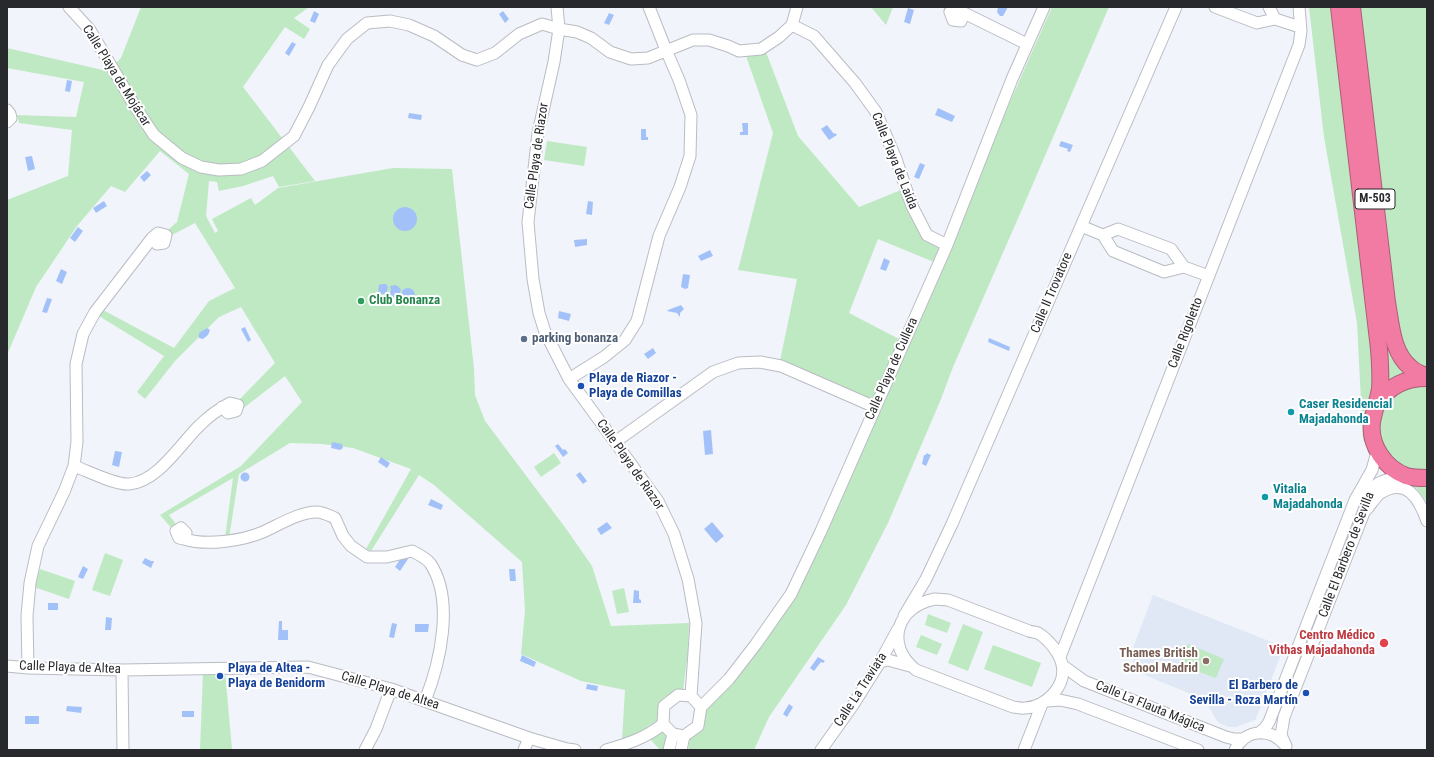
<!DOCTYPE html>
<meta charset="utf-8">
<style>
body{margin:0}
#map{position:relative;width:1434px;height:757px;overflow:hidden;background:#f1f4fa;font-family:"Roboto Condensed",sans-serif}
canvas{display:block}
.frame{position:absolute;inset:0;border:8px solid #28292c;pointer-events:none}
</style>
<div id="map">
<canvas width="1434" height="757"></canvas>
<div class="frame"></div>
</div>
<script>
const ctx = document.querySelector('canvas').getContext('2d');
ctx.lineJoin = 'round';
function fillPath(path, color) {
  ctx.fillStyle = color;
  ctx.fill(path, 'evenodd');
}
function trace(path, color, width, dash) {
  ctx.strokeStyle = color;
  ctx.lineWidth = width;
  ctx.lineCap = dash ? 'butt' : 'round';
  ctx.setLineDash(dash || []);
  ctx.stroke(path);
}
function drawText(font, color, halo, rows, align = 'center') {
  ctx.font = font + ' "Roboto Condensed",sans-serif';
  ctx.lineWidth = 4;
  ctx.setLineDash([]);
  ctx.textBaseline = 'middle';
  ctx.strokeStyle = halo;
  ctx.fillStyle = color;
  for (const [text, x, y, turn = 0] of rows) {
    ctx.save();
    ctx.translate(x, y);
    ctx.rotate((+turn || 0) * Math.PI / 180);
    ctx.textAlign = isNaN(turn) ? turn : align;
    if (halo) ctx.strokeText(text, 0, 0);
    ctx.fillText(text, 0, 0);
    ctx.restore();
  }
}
const built = new Path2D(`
 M1153 595 1284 647 1257 716 1255 720 1236 727H1229L1219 723 1217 721 1205 700 1140 673 1134 666 1132 656 1133 648Z`);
const green = new Path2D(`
 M141 7H309L294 18 310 29 304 39 285 27 243 87 315 181 279 187 273 176 243 186 219 191 217 182 209 181 206 216 215 233 218 231 212 219 251 198 255 205 278 188 393 168 452 169 474 369 475 395 485 421 567 530 592 566 611 626 689 623 688 652 683 691C673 692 661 696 658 707 657 711 659 716 658 720L641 731 622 740 625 690 581 681 521 654 525 611 522 562 434 485 419 475 371 551 366 549 411 469 353 448 322 444 290 443 239 474 229 538H225L233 478 169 515 179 528 175 532 160 515 241 466 302 402 285 376 241 410 238 401 275 363 241 307 219 317 175 361 145 399 137 392 164 356 99 316 103 310 174 348 209 301 235 288 195 223 170 236 167 231 177 222 189 174 160 151 125 192 111 186 77 226 36 287 7 355V200L68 176 72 130 19 123 17 115 76 117 84 82 7 68V48L107 71 121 58Z
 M871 7H893L886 25Z
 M1052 7H1109L1023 207 953 367 941 399 888 523 846 605 769 717 754 750H688L690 738 705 709 735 681 775 626 808 569 1009 104Z
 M1309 7H1427V502L1416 488 1388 472 1363 440 1357 323 1324 137Z
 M766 52 798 136 859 207 901 190 908 207 940 246 934 262 878 239 849 313 899 339 872 402 780 361 797 279 738 270 773 133 746 56Z
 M547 141 587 147 584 166 544 160Z
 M554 453 561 463 541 477 534 467Z
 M105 553 123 560 110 596 92 590Z
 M40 569 75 581 69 599 34 587Z
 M624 588 629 612 617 614 612 591Z
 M928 614 951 623 947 633 925 625Z
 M963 624 983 632 968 671 948 663Z
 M921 635 942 644 937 655 916 647Z
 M1188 644 1224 659 1216 678 1180 665Z
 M993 645 1041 663 1032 687 984 669Z
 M225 672 232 749 233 750H200L203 673Z
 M664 727 671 734 667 750H660L648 737Z`);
const water = new Path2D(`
 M998 7H1008L1003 16H1000L997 12Z
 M908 8 914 10 910 24 904 22Z
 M314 11 319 14 315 23 310 21Z
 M503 11 509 19 505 23 499 14Z
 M609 13 614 15 609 25 604 23Z
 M292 42 296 44 289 56 285 53Z
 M67 80 72 81 70 92 65 91Z
 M938 108 955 116 952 122 935 115Z
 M409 113 422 115 421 120 408 118Z
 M742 123H748V135H740V132H743Z
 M827 125 834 134 835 133 837 135 829 140 821 129Z
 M641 129H646V137H648V140H641Z
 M1061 141 1073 145 1070 152 1067 151 1068 149 1059 146Z
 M32 156 35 169 28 171 25 157Z
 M920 163 925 165 919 179 914 177Z
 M147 171 151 175 144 182 140 177Z
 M104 201 107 206 96 213 93 208Z
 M588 201 593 202 592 215 586 214Z
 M393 219a12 12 0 1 1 24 0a12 12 0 1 1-24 0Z
 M78 227 83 231 75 242 70 238Z
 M587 239V245L575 247 574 240Z
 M710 250 713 256 701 261 698 256Z
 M884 258 890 261 886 271 880 269Z
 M61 269 67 272 62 284 56 281Z
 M683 274 690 275 688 288 685 289 681 287Z
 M382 284H386L388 287 386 294H381L378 290 379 285Z
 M396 285 401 289 399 297 393 298 389 296 388 294 391 291 390 286Z
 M401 295a7 7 0 1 1 14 0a7 7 0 1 1-14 0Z
 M47 298 52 299 47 313 42 312Z
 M681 305 684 309 680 313V317L677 313 667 311 668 310Z
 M559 311 571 314 569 321 558 318Z
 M245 327 251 340 248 342 241 329Z
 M207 328 210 330 208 335 203 339 199 338V333Z
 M989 338 1010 347 1009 351 988 342Z
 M653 348 656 353 648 359 644 354Z
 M711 430 713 454 705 455 703 431Z
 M332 442 342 444 343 448 340 450 331 448Z
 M558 444 563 450 565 449 568 453 563 457 555 446Z
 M115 451 122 452 119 467 112 465Z
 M926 453 931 455 926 466 922 464 924 455H926Z
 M381 457 390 463 387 468 378 462Z
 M580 472 587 481 583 484 576 475Z
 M240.5 477a4.5 4.5 0 1 1 9 0a4.5 4.5 0 1 1-9 0Z
 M431 499 443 505 441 510 428 505Z
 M607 522 612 528 601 535 597 529Z
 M712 522 724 536 716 543 704 529Z
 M403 555 408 559 400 571 395 567Z
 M145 558 151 561H154L151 568 142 563Z
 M83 566 88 569 83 579 78 577Z
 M509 569H515L516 581H510Z
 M634 590 639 591V599L641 600V603H633Z
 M48 603H58V610H48Z
 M106 617 112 618 111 630H105Z
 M279 621H282V630H288V640H278Z
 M392 623 397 624 394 638 389 637Z
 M415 624H429L428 632H415Z
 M522 655 536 662 534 667 520 661Z
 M818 657 825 661 823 663 821 662 814 671 810 668Z
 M587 684 598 686 597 691 586 689Z
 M789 704 793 707 787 717 783 714Z
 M67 706 82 707 81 713 66 711Z
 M182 711H194V717H182Z
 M25 716H39V724H25Z`);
const minor = new Path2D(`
 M69 7 90 30 136 108 154 135 182 158 201 167 219 170 241 169 262 161 294 136 309 107 328 65 347 39 367 23 390 21 409 25 434 36 462 55 477 60 495 53 519 34 542 24 559 29 577 32 591 38 610 52 631 59 648 58 693 40H709L728 46 739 51 761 49 779 37 792 25 797 7
 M557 7 559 29 554 62 538 133 528 222 533 279 539 313 545 332 569 379 658 501 674 534 688 579 696 623 691 696
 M1215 7 1257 23 1275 19 1300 27
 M1269 7 1275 19
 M957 8 964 13 961 21 953 20 950 12Z
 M964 13 1027 44
 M792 25 814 36 855 83 876 112 896 159 912 206 927 235 947 245
 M7 110 10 114 11 118 7 122
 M1081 226 1103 235 1113 251 1164 272 1184 267 1209 276
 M1103 235 1118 229 1171 249 1184 267
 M569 379 604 357 625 340 637 321 659 236 680 187 690 156 691 115 679 80 666 50 649 7
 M615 442 713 372 738 363 760 362 781 366 875 407
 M74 466C88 471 115 485 129 484 158 482 181 443 200 425 209 416 219 409 230 403L238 405 236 411 228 413 222 407
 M1367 509C1371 504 1375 498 1379 494 1406 476 1419 498 1427 521
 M181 528 186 533 184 539 179 538 176 531Z
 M184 539C206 546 242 541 263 532 279 525 299 512 317 512 323 512 330 516 335 518L343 536 351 546 367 557H387L412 551C418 554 426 558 430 563 455 600 440 663 425 701
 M935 599 948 600 1029 631C1032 632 1035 632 1038 633 1048 639 1059 652 1062 664 1067 686 1046 707 1025 708 1021 709 1017 707 1013 707L916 670C884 645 897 606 935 599Z
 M904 616 926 579 952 524 1176 7
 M1060 657 1299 45 1301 31 1299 7
 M880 662 888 660 910 666
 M1062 665 1084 681 1226 737 1234 739H1243
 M7 666 28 668 122 670 308 667 391 689 529 738 567 749 575 750
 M28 668 27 616 30 583 38 546 64 492 74 466 77 442 76 364 83 334 95 312 152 238 158 233 166 235 164 243 157 244 152 238
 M122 670 123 750
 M678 695 691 696 701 707 698 726 684 736 673 734 663 724 664 706Z
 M1047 701 1060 700 1078 704 1198 750
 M701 707 729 679 756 644 791 594 821 531 947 245 1012 79 1044 7
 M1259 733 1265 728 1269 722 1355 500 1372 470 1377 452
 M1286 746 1281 735 1284 717 1365 510C1370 482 1378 481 1405 476
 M365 750 376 729 391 689
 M524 750 529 738
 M606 750C627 744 646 738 663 724
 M669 750 673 734
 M681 750 684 736
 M821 750 853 705 880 662 898 629
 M1024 750 1042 704
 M1235 750C1245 729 1270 727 1285 745`);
const highway = new Path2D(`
 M1339 7 1379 349C1380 362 1381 376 1380 389 1378 400 1374 411 1372 422 1369 445 1385 468 1406 476 1413 478 1420 478 1427 478
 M1352 7 1387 302C1391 324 1392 353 1411 368 1415 372 1422 374 1427 377
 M1378 404C1388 386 1406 378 1427 378`);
const markers = [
 [361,301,4,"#2e9e5b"],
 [524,339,4,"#5c6f8a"],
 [581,386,4,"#1a4fb4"],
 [1291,412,4,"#0f9aa8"],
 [1265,497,4,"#0f9aa8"],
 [1384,643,5,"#e0444e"],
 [1206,661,4,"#8d6e63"],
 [220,676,4,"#1a4fb4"],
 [1306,693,4,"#1a4fb4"]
];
const shields = [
 [1375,199,40]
];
const shieldNames = [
 ["M-503",1375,199]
];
const streetNames = [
 ["Calle Playa de Mojácar",116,76,58],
 ["Calle Playa de Riazor",537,156,-82],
 ["Calle Playa de Laida",894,161,68],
 ["Calle Il Trovatore",1052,293,-67],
 ["Calle Rigoletto",1186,333,-69],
 ["Calle Playa de Cullera",892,369,-66],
 ["Calle Playa de Riazor",630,465,55],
 ["Calle El Barbero de Sevilla",1347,555,-69],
 ["Calle Playa de Altea",70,668,2],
 ["Calle La Traviata",861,690,-57],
 ["Calle Playa de Altea",390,691,17],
 ["Calle La Flauta Mágica",1150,707,22]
];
const leisureNames = [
 ["Club Bonanza",369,301]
];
const serviceNames = [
 ["parking bonanza",532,339]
];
const transitNames = [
 ["Playa de Riazor -",589,379],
 ["Playa de Comillas",589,394],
 ["Playa de Altea -",228,669],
 ["Playa de Benidorm",228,684],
 ["El Barbero de",1298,686,"right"],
 ["Sevilla - Roza Martín",1298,701,"right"]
];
const cultureNames = [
 ["Caser Residencial",1299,405],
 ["Majadahonda",1299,420],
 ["Vitalia",1273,490],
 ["Majadahonda",1273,505]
];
const healthNames = [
 ["Centro Médico",1375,636],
 ["Vithas Majadahonda",1375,651]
];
const educationNames = [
 ["Thames British",1198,654],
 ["School Madrid",1198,669]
];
fillPath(built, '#e0e8f5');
fillPath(green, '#bee9c2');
fillPath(water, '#a3c1f9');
trace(minor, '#b9bcc2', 13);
trace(highway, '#ab5e79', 18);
trace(minor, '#fff', 11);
trace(highway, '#f17ba2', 16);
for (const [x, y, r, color] of markers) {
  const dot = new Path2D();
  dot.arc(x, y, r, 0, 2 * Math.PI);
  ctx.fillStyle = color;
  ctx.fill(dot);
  trace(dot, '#fff', 1.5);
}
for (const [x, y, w] of shields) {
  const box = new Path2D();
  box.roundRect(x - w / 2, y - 10, w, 20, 3);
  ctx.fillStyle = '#fff';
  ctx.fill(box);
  trace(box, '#28292c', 1);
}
drawText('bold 12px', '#28292c', null, shieldNames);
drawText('13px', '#28292c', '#fff', streetNames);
drawText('bold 13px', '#27864d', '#fff', leisureNames, 'left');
drawText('bold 13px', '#4e5e75', '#fff', serviceNames, 'left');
drawText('bold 13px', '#164399', '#fff', transitNames, 'left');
drawText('bold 13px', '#0d838f', '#fff', cultureNames, 'left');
drawText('bold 13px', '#be3a42', '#fff', healthNames, 'right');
drawText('bold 13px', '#785e54', '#fff', educationNames, 'right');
</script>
